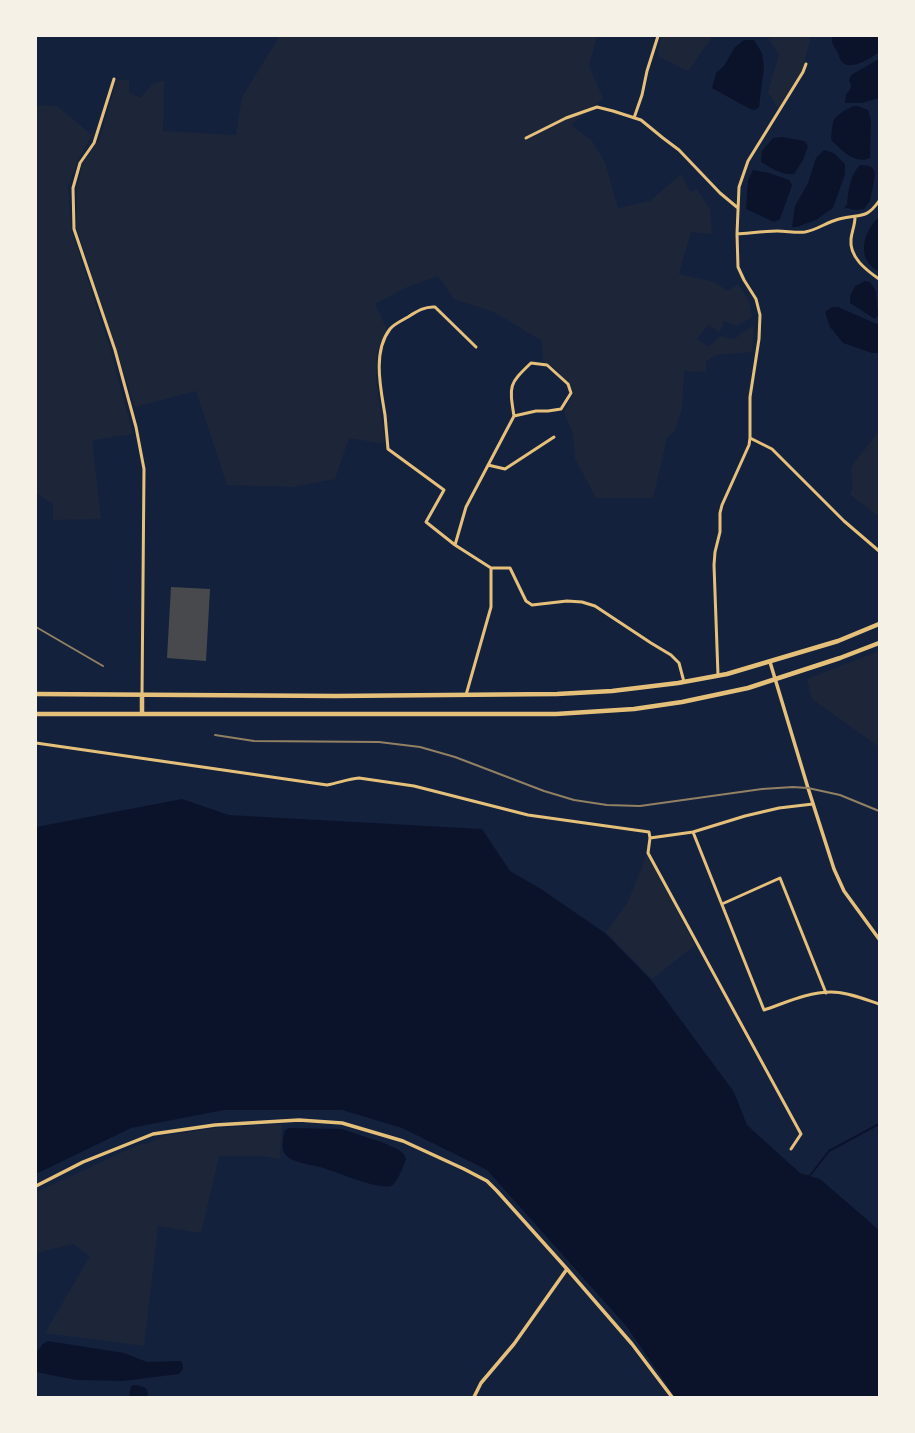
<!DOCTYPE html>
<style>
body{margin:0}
#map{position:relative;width:915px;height:1433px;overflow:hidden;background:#14213d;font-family:Signika,sans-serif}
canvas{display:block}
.frame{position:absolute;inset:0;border:37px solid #f6f1e7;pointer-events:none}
</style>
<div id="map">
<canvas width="915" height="1433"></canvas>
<div class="frame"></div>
</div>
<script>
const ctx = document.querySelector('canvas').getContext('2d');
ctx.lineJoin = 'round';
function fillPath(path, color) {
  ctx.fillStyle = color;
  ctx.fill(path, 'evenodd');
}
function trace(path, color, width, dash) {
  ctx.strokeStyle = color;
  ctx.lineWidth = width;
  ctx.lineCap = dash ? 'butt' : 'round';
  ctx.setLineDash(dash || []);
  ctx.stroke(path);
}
const green = new Path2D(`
 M275 36H597L589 66 603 98 571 125 592 141 605 162 618 208 650 201 681 174 690 192 697 189 710 210 712 234 691 232 679 274 714 282 728 291 738 284 749 301 752 317 736 326 724 321 720 332 708 325 697 339 709 347 720 336 734 339 754 325 752 352 715 355 706 362V372L684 371 682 409 674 432 667 438 653 498H596L575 458 573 434 564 412 574 393C568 382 555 365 543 362L542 341 494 312 454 299 438 276 405 288 375 304 387 329 377 352 376 379 385 444 349 438 335 479 292 487 227 485 196 391 135 407 77 229V187L83 162 99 140 117 80H129V92L140 98 154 83 164 81 163 131 236 135 242 97 278 39Z
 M661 36H713L688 71 658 56Z
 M767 36H811L802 72 778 109 768 92 779 54Z
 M36 105 57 106 92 135 78 160 68 187 71 229 111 352 133 434 92 440 101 519 53 520V504L36 493Z
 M879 431V517L850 494 853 488 851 467Z
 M879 651V747L812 699 807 679Z
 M647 854 695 945 652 979 606 932 628 902Z
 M282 1124 280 1159 263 1156H219L201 1233 158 1226 144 1346 45 1333 90 1256 73 1244 36 1253V1192L138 1145 149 1143 163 1136 215 1128Z`);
const water = new Path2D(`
 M832 36H879V52C872 58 850 71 842 62 840 60 839 56 838 53 834 47 831 43 832 36Z
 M744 40H754L762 53 764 67 759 107 755 110 750 109 712 88 716 73 724 66 735 47Z
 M879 59V98L862 103H845L846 94 850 90 851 85 849 80 851 75Z
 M853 106H858L868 110 871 121 870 158C854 165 842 150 831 140 833 117 832 117 853 106Z
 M783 137 804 141 808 146 803 160 794 174C783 176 771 168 761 162L762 151 773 138Z
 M824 150 834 153 845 164V174L833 208 816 220 797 227H792L795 206 808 183 816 158Z
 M860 165 870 166 874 170 875 175 870 201 864 209 854 210 844 207 847 205C848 191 850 175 860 165Z
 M753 170 769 173 789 180 792 185 789 194 780 219 774 222 746 209 748 180Z
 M879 217V271C876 270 873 268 871 266 857 252 866 228 879 217Z
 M865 281 870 282 876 291 878 315 875 319 850 303V296L855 286Z
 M832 307H838L879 325V353H872L843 343 830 327 825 312Z
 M182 799 229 815 482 829 510 871 541 889 605 933 652 981 734 1092 747 1125 800 1173 820 1179 879 1230V1397H675L627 1327 487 1170 402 1128 342 1110H224L131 1128 36 1174V827Z
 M289 1128 342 1129 384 1143 399 1150 404 1154 406 1159C404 1165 397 1184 391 1186 377 1190 335 1171 320 1167 312 1165 303 1164 296 1161 292 1160 287 1157 285 1154 281 1149 283 1136 285 1130Z
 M48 1341 124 1353 147 1362 181 1361C184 1366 184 1369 179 1374L123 1381 76 1380 36 1372V1352L44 1343Z
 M136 1385 146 1388 148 1393 147 1397H129L131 1386Z`);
const stream = new Path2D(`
 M808 1178 829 1151 879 1124`);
const building = new Path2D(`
 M171 587 210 589 206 661 167 658Z`);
const minor = new Path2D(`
 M114 79 94 143 80 163 73 188 74 229 115 350 136 427 144 469 142 695
 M634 118 642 95 647 71 658 36
 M526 138 566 118 597 107 613 111 641 120 663 138 679 150 720 193 738 208
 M855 217C855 225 852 231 851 239 849 257 866 270 879 279
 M737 234C751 233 764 231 777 231 787 231 796 233 805 232 817 230 827 222 839 219 859 213 865 221 879 201
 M750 438 772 449 844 521 879 551
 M488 465 505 469 554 437
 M455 545 466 507 514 416 536 411H548L561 409 571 393 568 384 547 365 531 363C509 384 509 385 514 416
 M491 568H510L526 601 532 605 567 601 582 602 595 606 651 643 671 655 679 663 684 682
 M718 675 714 565 715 552 720 532V513L722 505 749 445 750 438V397L759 339 760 315 756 299 744 280 738 267 737 234 739 187 748 161 803 72 806 64
 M466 695 491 607V568L455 545 426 522 444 490 388 449C387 438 386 427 385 415 381 390 372 352 390 329 394 324 401 321 408 317 416 312 425 306 435 307L476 347
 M36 743 327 785C338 783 348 779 359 778L414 786 528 815 649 832 650 838 693 832 745 816 779 808 813 804
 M693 832 764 1010C785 1003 808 992 831 992 847 992 864 999 879 1004
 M650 838 648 853 801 1134 791 1149
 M722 904 780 878 826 993`);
const tertiary = new Path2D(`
 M770 662 808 788 834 869 844 891 879 939
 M36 1186 83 1162 153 1134 215 1125 299 1120 342 1123 403 1141 464 1169 487 1181 497 1191 567 1269 632 1344 672 1397
 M474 1397 481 1383 514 1344 567 1269`);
const primary = new Path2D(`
 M36 694 336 696 557 694 612 691 678 683 727 674 838 641 879 624
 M142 695V714
 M36 714H556L634 709 682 702 748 688 840 658 879 643`);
const rail = new Path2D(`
 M36 627 103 666
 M215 735 254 741 379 742 420 747 455 757 544 791 574 800 607 805 640 806 762 789 793 787 808 788 840 795 879 811`);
fillPath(green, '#1d2539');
fillPath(water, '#0b132b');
trace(stream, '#0b132b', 2);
fillPath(building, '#48494c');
trace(minor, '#e5c07b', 3);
trace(tertiary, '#e5c07b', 3.5);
trace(primary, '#e5c07b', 4.5);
trace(rail, '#918062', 2);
</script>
